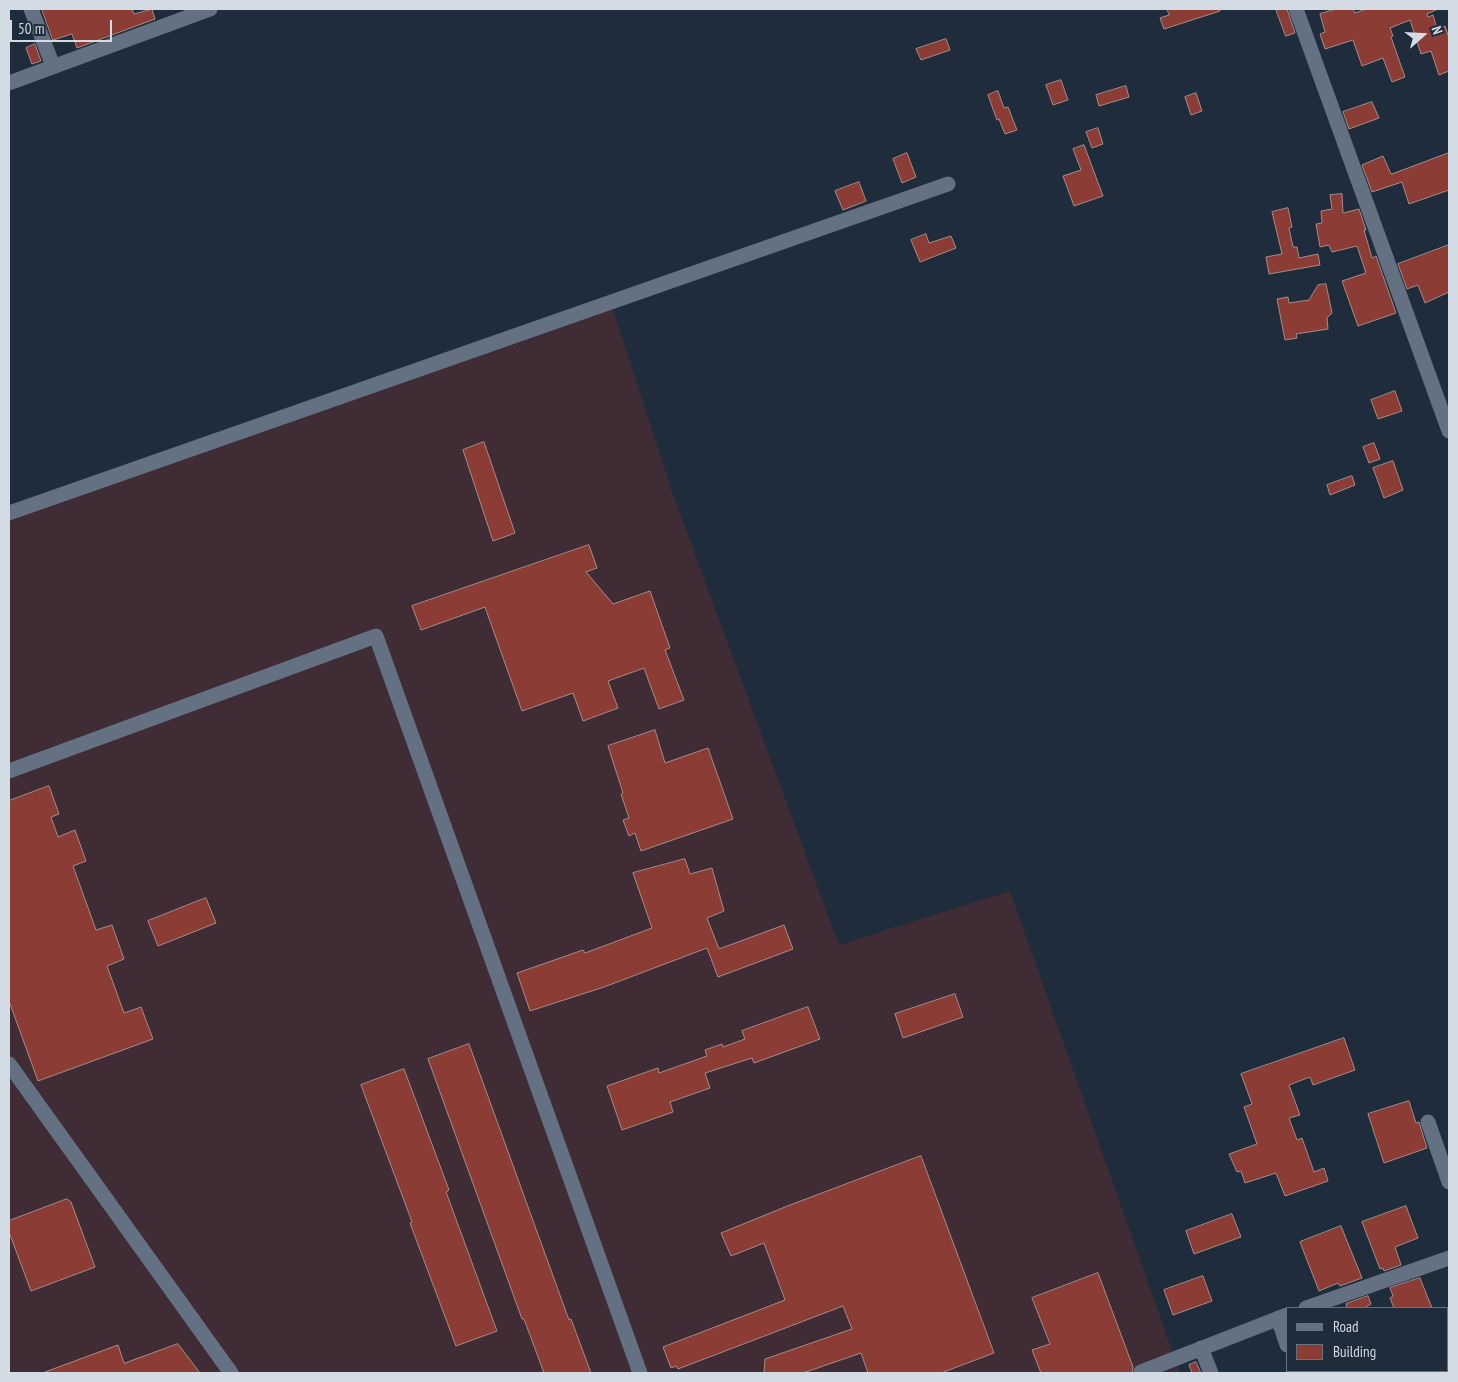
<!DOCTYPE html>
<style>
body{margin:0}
#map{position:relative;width:1458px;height:1382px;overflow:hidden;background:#1f2c3b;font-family:"PT Sans Narrow",sans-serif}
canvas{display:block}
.frame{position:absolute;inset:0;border:10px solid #d3dbe5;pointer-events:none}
.legend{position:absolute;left:1286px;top:1307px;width:162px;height:65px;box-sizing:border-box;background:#1f2c3b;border:1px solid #67727f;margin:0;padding:6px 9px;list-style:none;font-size:15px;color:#d3dbe5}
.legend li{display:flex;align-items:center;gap:10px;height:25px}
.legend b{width:25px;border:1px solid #67727f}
.north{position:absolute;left:1398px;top:10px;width:50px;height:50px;-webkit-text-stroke:4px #1f2c3b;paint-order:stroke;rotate:71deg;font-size:14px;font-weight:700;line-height:20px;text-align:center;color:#d3dbe5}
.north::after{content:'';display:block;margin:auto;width:18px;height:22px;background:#d3dbe5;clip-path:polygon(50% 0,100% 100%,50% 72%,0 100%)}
.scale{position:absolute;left:10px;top:20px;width:102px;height:22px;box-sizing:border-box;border:2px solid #d3dbe5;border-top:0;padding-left:6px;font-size:15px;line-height:18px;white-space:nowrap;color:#d3dbe5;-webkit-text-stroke:4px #1f2c3b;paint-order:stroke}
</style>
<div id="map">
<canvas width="1458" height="1382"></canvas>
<div class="frame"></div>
<ul class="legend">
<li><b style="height:6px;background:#637183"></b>Road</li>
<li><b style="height:14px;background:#8b3c35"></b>Building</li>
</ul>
<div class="north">N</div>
<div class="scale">50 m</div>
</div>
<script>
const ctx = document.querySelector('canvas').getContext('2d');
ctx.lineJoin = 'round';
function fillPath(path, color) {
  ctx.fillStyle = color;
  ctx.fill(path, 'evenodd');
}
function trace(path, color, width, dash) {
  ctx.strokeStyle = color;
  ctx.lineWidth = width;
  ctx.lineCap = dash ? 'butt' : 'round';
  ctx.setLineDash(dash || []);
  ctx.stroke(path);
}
const industrial = new Path2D(`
 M612 307 674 497 839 945 1010 891 1180 1373H9V520Z`);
const building = new Path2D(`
 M42 9H132L134 14 152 9 155 19 77 48 72 34 53 40Z
 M1167 9H1220V11L1164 29 1160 18 1169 15Z
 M1276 9H1287L1295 33 1286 36Z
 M1336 9H1353L1355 13 1366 9H1438L1427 14 1428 17 1433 15 1437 29 1445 26 1449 38V71L1439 75 1431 51 1421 54 1410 20 1390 28 1393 36 1391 37 1405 77 1392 82 1383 58 1362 66 1353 40 1325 49 1320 34 1325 32 1320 14Z
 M946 39 950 50 921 60 916 49Z
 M35 44 41 61 32 64 26 48Z
 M1061 80 1068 100 1053 105 1046 85Z
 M1126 86 1129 97 1099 106 1096 95Z
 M998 91 1004 108 1008 107 1017 130 1005 134 999 119 997 120 988 95Z
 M1196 93 1202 111 1191 115 1185 97Z
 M1372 102 1379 118 1349 129 1343 112Z
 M1098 128 1103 144 1092 148 1086 132Z
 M1084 145 1103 196 1074 206 1063 176 1081 170 1073 149Z
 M907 153 916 177 902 183 893 159Z
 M1449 153V190L1409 204 1402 182 1372 192 1362 165 1383 156 1391 174Z
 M859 182 866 201 843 210 835 191Z
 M1342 194 1343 213 1359 209 1366 230H1364L1372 258 1376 256 1396 313 1358 326 1342 281 1366 273 1357 246 1332 252 1329 245 1320 247 1316 224 1322 223 1321 211 1332 209 1330 195Z
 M1288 208 1292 227 1289 228 1293 247H1297L1299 258 1318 254 1320 265 1269 274 1266 257 1282 254 1272 212Z
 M926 234 929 243 951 236 956 248 920 262 911 240Z
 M1449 245V292L1425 303 1418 285 1407 289 1398 264Z
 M1326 284 1332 313 1327 318 1328 329 1296 334 1297 338 1285 340 1277 299 1288 297 1289 303 1309 300 1318 285Z
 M1395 391 1402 411 1378 419 1371 400Z
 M484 442 515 533 493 541 463 450Z
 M1374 443 1380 459 1369 463 1363 447Z
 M1393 461 1403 490 1384 498 1373 468Z
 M1352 476 1355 485 1330 495 1327 485Z
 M589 545 597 568 586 572 613 604 650 591 670 648 665 650 684 700 659 709 644 668 608 681 618 708 583 721 573 693 522 711 485 607 421 630 412 606Z
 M655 730 665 763 708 748 733 819 641 851 635 833 629 836 623 820 629 818 621 794 623 793 608 746Z
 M49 786 59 814 51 817 58 837 75 830 86 861 73 866 96 930 112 925 124 959 107 966 124 1013 141 1007 153 1039 38 1081 9 1001V801Z
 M685 859 690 874 712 868 724 911 707 918 719 949 784 925 793 949 718 977 707 948 604 987 530 1011 517 973 583 950 585 953 652 928 633 873Z
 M206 898 216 923 158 946 148 921Z
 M955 994 963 1017 903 1038 895 1014Z
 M808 1007 820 1039 754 1063 752 1058 705 1073 710 1088 670 1102 673 1112 622 1130 607 1086 658 1068 659 1073 707 1056 705 1050 722 1044 723 1047 745 1039 742 1031Z
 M1344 1038 1355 1070 1313 1085 1310 1077 1289 1085 1300 1115 1289 1118 1297 1140 1302 1138 1314 1172 1324 1168 1328 1181 1285 1196 1276 1173 1245 1183 1241 1171 1237 1172 1229 1154 1257 1144 1244 1107 1252 1104 1241 1074Z
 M469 1044 569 1320 571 1319 591 1373H544L524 1319H522L428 1059Z
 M404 1069 449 1190 446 1192 497 1331 456 1346 410 1223 412 1222 361 1085Z
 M1409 1101 1416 1123 1419 1122 1427 1148 1384 1163 1368 1114Z
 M921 1156 994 1353 941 1373H868L861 1353 803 1373H764L765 1359 852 1329 843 1306 678 1369 676 1366 671 1368 663 1347 785 1300 764 1243 731 1256 721 1233 790 1205Z
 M67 1199 71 1202 95 1267 31 1291 9 1232V1221Z
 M1406 1206 1418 1238 1395 1247 1401 1265 1384 1271 1383 1268 1380 1269 1362 1222Z
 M1232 1214 1241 1237 1194 1254 1186 1231Z
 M1341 1226 1362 1278 1340 1286 1338 1283 1319 1291 1300 1242Z
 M1098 1273 1133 1367 1132 1373H1041L1032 1350 1050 1344 1032 1298Z
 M1203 1276 1212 1301 1173 1315 1164 1290Z
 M1420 1278 1432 1308H1394L1390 1298 1393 1296 1390 1288Z
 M1368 1296 1371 1304 1364 1308H1347L1346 1304Z
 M178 1344 200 1373H45V1372L118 1345 124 1363Z
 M1196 1362 1201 1373H1192L1189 1365Z`);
const street = new Path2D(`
 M31 9 53 66
 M1296 9 1449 431
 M9 83 210 9
 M9 513 948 184
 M9 771 376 636 640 1373
 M9 1064 231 1373
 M1428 1122 1449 1182
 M1306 1308 1449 1258
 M1278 1318 1287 1345
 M1201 1348 1211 1373
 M1296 1371 1297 1373
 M1363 1371 1364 1373
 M1141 1372 1287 1315`);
fillPath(industrial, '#3f2c34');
fillPath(building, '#8b3c35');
trace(building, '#a78c88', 1);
trace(street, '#637183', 15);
</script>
